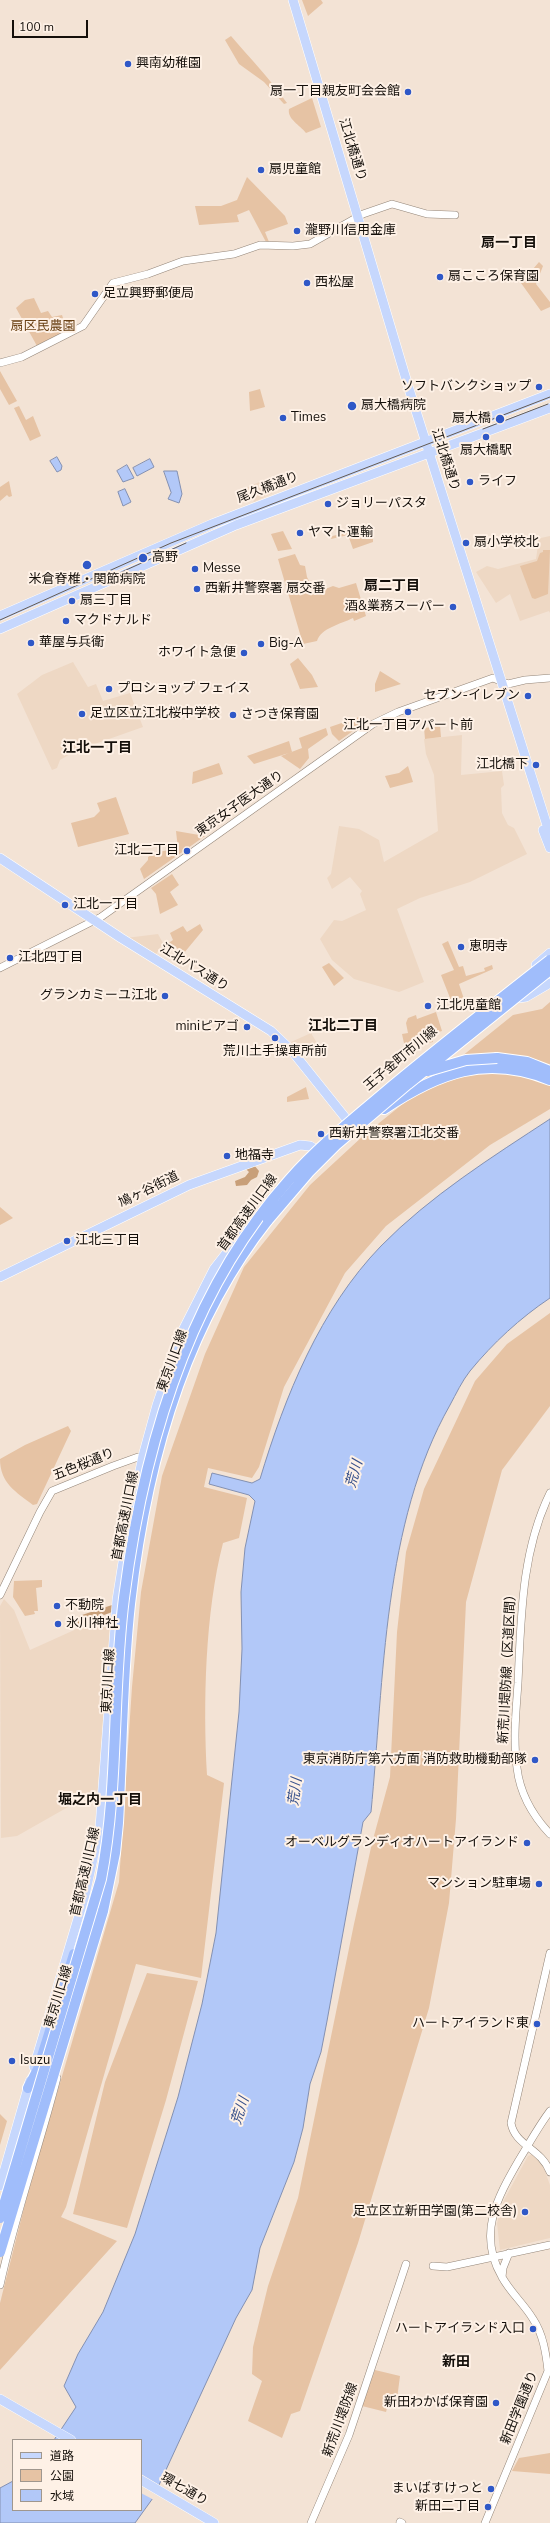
<!DOCTYPE html>
<meta charset="utf-8">
<style>
body{margin:0}
#map{position:relative;width:550px;height:2523px;overflow:hidden;background:#f3e3d5;font-family:"Nunito Sans","Noto Sans JP",sans-serif}
canvas{display:block}
.legend{position:absolute;left:12px;top:2439px;width:130px;height:72px;box-sizing:border-box;background:#fef1e6;border:1px solid #a0978e;margin:0;padding:5px 7px;list-style:none;font-size:12px;color:#140f0a}
.legend li{display:flex;align-items:center;gap:8px;height:20px}
.legend b{width:20px;border:1px solid #a0978e}
.scale{position:absolute;left:12px;top:20px;width:76px;height:18px;box-sizing:border-box;border:2px solid #140f0a;border-top:0;padding-left:5px;font-size:12px;line-height:14px;white-space:nowrap;color:#140f0a;-webkit-text-stroke:3px #fef1e6;paint-order:stroke}
</style>
<div id="map">
<canvas width="550" height="2523"></canvas>
<ul class="legend">
<li><b style="height:5px;background:#c6d7fd"></b>道路</li>
<li><b style="height:11px;background:#e6c3a4"></b>公園</li>
<li><b style="height:11px;background:#b2c8f8"></b>水域</li>
</ul>
<div class="scale">100 m</div>
</div>
<script>
const ctx = document.querySelector('canvas').getContext('2d');
ctx.lineJoin = 'round';
function fillPath(path, color) {
  ctx.fillStyle = color;
  ctx.fill(path, 'evenodd');
}
function trace(path, color, width, dash) {
  ctx.strokeStyle = color;
  ctx.lineWidth = width;
  ctx.lineCap = dash ? 'butt' : 'round';
  ctx.setLineDash(dash || []);
  ctx.stroke(path);
}
function drawText(font, color, halo, rows, align = 'center') {
  ctx.font = font + ' "Nunito Sans","Noto Sans JP",sans-serif';
  ctx.lineWidth = 4;
  ctx.setLineDash([]);
  ctx.textBaseline = 'middle';
  ctx.strokeStyle = halo;
  ctx.fillStyle = color;
  for (const [text, x, y, turn = 0] of rows) {
    ctx.save();
    ctx.translate(x, y);
    ctx.rotate((+turn || 0) * Math.PI / 180);
    ctx.textAlign = isNaN(turn) ? turn : align;
    if (halo) ctx.strokeText(text, 0, 0);
    ctx.fillText(text, 0, 0);
    ctx.restore();
  }
}
const built = new Path2D(`
 M270 477 275 492 254 502 244 489Z
 M550 536V613L549 611 520 621 510 594 496 603 476 572 487 566 498 569 536 559 538 545 536 539Z
 M73 662 88 687 96 684 103 701 130 693 143 727 75 751 60 760 57 768 52 770 17 694 42 675Z
 M462 735 461 775 502 771 504 785 501 788 502 813 508 825 514 828 527 854 470 882 420 898 397 909 424 982 399 992 354 979 332 960 320 939 334 920 342 921 366 910 360 894 362 891 350 877 332 889 327 878 331 874 339 826 359 829 379 840 384 862 438 831 434 775 426 754 424 739Z
 M158 934 163 943 155 956 126 938Z
 M311 1033 317 1043 298 1053 291 1042Z
 M4 1599 14 1610 30 1650 112 1613 98 1790 17 1836 1 1838 0 1606Z
 M533 2154 542 2163 550 2185V2238L500 2250 497 2223 504 2200 528 2156Z`);
const green = new Path2D(`
 M302 0H321L323 3 308 16Z
 M231 36C250 58 270 79 287 103L284 104 264 82 239 64 225 40Z
 M312 98 321 127 306 133C300 125 287 119 289 109Z
 M247 177 285 216 288 224 265 232 269 242H266L249 210 237 215 239 222 199 225 195 206H221L237 200Z
 M539 262 543 266 536 284 550 302V307L541 311 521 283Z
 M34 298 41 313 48 311 52 317 62 315 67 330 37 346 16 308 25 300Z
 M0 371 17 401 9 405 0 389Z
 M260 389 265 407 250 411 249 392Z
 M19 406 26 420 33 416 41 436 30 441 14 408Z
 M9 481 12 496 9 497 7 495 0 501V487Z
 M283 531 292 549 278 551 271 534Z
 M356 531 373 533V542L353 549 348 535 331 539 332 536Z
 M543 550H550L548 594 535 599 532 598 520 566 537 561 540 553 543 552Z
 M295 554 300 565 305 566 307 577 315 593 333 586 339 588 356 583 366 616 354 621 353 618C341 624 321 628 317 641L303 644 278 559Z
 M298 658 312 675 318 687 300 689 290 664Z
 M380 671 401 684 375 692V684Z
 M359 717 364 723 339 741 332 734 330 727Z
 M440 726 441 737 425 739 424 728Z
 M326 728 328 735 308 749 309 758 300 769 281 756 302 748 299 738Z
 M289 741 292 752 254 764 247 756Z
 M219 763 223 774 192 784 193 772Z
 M408 766 413 782 390 788 385 776 399 773Z
 M116 797 129 834 78 847 71 823 94 817 100 811 97 803Z
 M176 831 205 836 144 879 140 869 148 860V857L156 852 178 849Z
 M172 874 179 885 170 892 178 905 160 914 156 894 151 888Z
 M200 924 203 930 184 953 175 947 170 950 167 944 173 940 170 933 183 926 187 932Z
 M448 941 459 967 463 966 466 976 485 971 484 968 492 965 493 969 459 984 464 999 452 1003 441 975 454 970 442 944Z
 M329 963 344 978 334 986 322 967Z
 M550 1002V1109L490 1145 386 1226 345 1273 284 1387 259 1467 252 1478 208 1468 204 1487 247 1498 239 1538 223 1543C205 1613 203 1703 207 1775L224 1783 201 1978 136 1964 66 2207 61 2217 117 2241 0 2370V2303L28 2192 119 1882 132 1687 141 1592 162 1476 205 1354 244 1267 310 1185 363 1136 513 1015 542 1009Z
 M436 1012 442 1031 432 1034 433 1042 405 1048 402 1034 408 1033 406 1023 408 1018 416 1015 417 1019Z
 M306 1087 309 1099 287 1102V1097Z
 M0 1207 13 1218 0 1225Z
 M550 1313V1406L502 1470 466 1602 456 1819 449 1903 429 2008 358 2243 300 2411 291 2414 282 2438 248 2421 262 2381 252 2374 253 2347 268 2286 298 2198 354 1924 372 1843 390 1777 397 1632 406 1552 424 1489 475 1381 507 1344Z
 M68 1426 71 1431 37 1504 33 1505C16 1492 0 1483 0 1459L25 1445Z
 M42 1580V1587L36 1588 38 1611H34L35 1614 25 1616 13 1597 14 1581Z
 M147 1973 198 1981 166 2100 127 2228 73 2214 105 2082Z
 M0 2114 7 2121 0 2145Z
 M375 2370 400 2376 397 2399 390 2397 386 2412 362 2406Z
 M550 2453V2474L512 2471 519 2458Z`);
const forest = new Path2D(`
 M254 1165 259 1171 257 1177 251 1180 247 1185 236 1186 235 1181 245 1177 249 1172 246 1169Z
 M112 1605V1612L104 1615 101 1613 97 1618 92 1619 91 1616 74 1627 72 1626V1624L78 1622 79 1616Z`);
const water = new Path2D(`
 M57 457 62 466 61 470 57 472 50 461Z
 M150 459 154 467 137 476 133 468Z
 M127 465 134 478 123 482 117 471Z
 M164 471H177L182 494 179 503 168 499 171 493Z
 M125 489 131 502 123 506 118 492Z
 M550 1119V1298C520 1318 493 1343 470 1371 462 1381 456 1394 450 1405 383 1523 384 1679 371 1812L363 1822 327 2021 321 2052 310 2084 303 2128 294 2162 260 2248 252 2290 236 2318 153 2498 135 2523H0V2488L13 2481V2510H141V2440H54L76 2407 64 2386 78 2354 103 2312 135 2234 178 2097 202 2004 216 1933 239 1712 242 1649 241 1592 245 1548 255 1501 249 1495 209 1484 212 1473 252 1483 260 1479C285 1396 320 1309 381 1246 430 1196 492 1157 550 1119Z`);
const pier = new Path2D(`
 M141 2474 161 2486 154 2500 141 2493Z`);
const minor = new Path2D(`
 M0 363 22 357 83 326 113 283 148 274 183 261 234 254 260 245 293 246 310 244 363 214 392 204 427 214 455 215
 M0 968 101 917 373 724 398 712 493 678 508 684 525 680 550 678
 M550 1493C521 1552 521 1620 518 1683 516 1711 513 1740 517 1768 520 1793 533 1816 550 1834
 M0 1595 40 1512 52 1491 113 1466 138 1457H147
 M550 1953 511 2123C515 2146 541 2148 550 2172
 M433 2266 447 2267 550 2245
 M502 2277 503 2268 509 2253
 M0 2285C15 2215 39 2148 57 2078
 M400 2522 402 2523
 M311 2523 349 2435 406 2264
 M485 2523 548 2371C546 2353 543 2334 533 2319 524 2304 510 2292 502 2277 477 2234 497 2198 519 2160 529 2144 538 2127 550 2111`);
const major = new Path2D(`
 M293 0 409 389 550 835
 M0 616 212 524 550 394
 M0 629 236 525 550 408
 M543 830 550 848
 M0 858 121 938 271 1031 292 1051 352 1126
 M536 965 550 953
 M513 992 519 998 526 997 550 983
 M0 1277 189 1185 300 1145 310 1146 322 1153
 M88 1944 103 1888
 M34 2067 85 1895 100 1827 117 1600 129 1524 143 1456 157 1405 182 1332 214 1269 249 1224
 M0 2186 30 2081
 M0 2399 71 2440
 M141 2480 214 2523`);
const highway = new Path2D(`
 M497 1058 527 1062 550 1071
 M384 1109C438 1073 486 1054 550 1080
 M103 1911 115 1853 118 1823C122 1750 122 1676 130 1604 145 1470 183 1327 268 1220
 M28 2088 38 2069 74 1954`);
const tram = new Path2D(`
 M483 429 548 404
 M115 575 186 543
 M0 620 171 543 550 397`);
const highwayBridge = new Path2D(`
 M428 1071 466 1060 497 1058
 M268 1220 309 1172 336 1145 408 1084 550 970
 M0 2218 101 1879C119 1786 112 1691 124 1598 143 1449 187 1294 289 1180 318 1147 352 1120 385 1092 439 1047 495 1003 550 960
 M0 2252 103 1911`);
const markers = [
 [128,64,4,"#2f58c7"],
 [408,92,4,"#2f58c7"],
 [261,170,4,"#2f58c7"],
 [297,231,4,"#2f58c7"],
 [440,277,4,"#2f58c7"],
 [307,283,4,"#2f58c7"],
 [95,294,4,"#2f58c7"],
 [539,387,4,"#2f58c7"],
 [352,406,5,"#2f58c7"],
 [283,418,4,"#2f58c7"],
 [500,419,5,"#2f58c7"],
 [486,437,4,"#2f58c7"],
 [470,482,4,"#2f58c7"],
 [328,504,4,"#2f58c7"],
 [300,533,4,"#2f58c7"],
 [466,543,4,"#2f58c7"],
 [143,558,5,"#2f58c7"],
 [87,565,5,"#2f58c7"],
 [195,569,4,"#2f58c7"],
 [197,589,4,"#2f58c7"],
 [72,601,4,"#2f58c7"],
 [453,607,4,"#2f58c7"],
 [66,621,4,"#2f58c7"],
 [31,643,4,"#2f58c7"],
 [261,644,4,"#2f58c7"],
 [244,653,4,"#2f58c7"],
 [109,689,4,"#2f58c7"],
 [528,696,4,"#2f58c7"],
 [408,712,4,"#2f58c7"],
 [82,714,4,"#2f58c7"],
 [233,715,4,"#2f58c7"],
 [536,765,4,"#2f58c7"],
 [187,851,4,"#2f58c7"],
 [65,905,4,"#2f58c7"],
 [461,947,4,"#2f58c7"],
 [10,958,4,"#2f58c7"],
 [165,996,4,"#2f58c7"],
 [428,1006,4,"#2f58c7"],
 [247,1027,4,"#2f58c7"],
 [275,1038,4,"#2f58c7"],
 [321,1134,4,"#2f58c7"],
 [227,1156,4,"#2f58c7"],
 [67,1241,4,"#2f58c7"],
 [57,1606,4,"#2f58c7"],
 [58,1624,4,"#2f58c7"],
 [535,1760,4,"#2f58c7"],
 [527,1843,4,"#2f58c7"],
 [539,1884,4,"#2f58c7"],
 [537,2024,4,"#2f58c7"],
 [12,2061,4,"#2f58c7"],
 [525,2212,4,"#2f58c7"],
 [533,2329,4,"#2f58c7"],
 [496,2403,4,"#2f58c7"],
 [491,2489,4,"#2f58c7"],
 [488,2507,4,"#2f58c7"]
];
const poiNames = [
 ["興南幼稚園",136,64],
 ["扇一丁目親友町会会館",400,92,"right"],
 ["扇児童館",269,170],
 ["瀧野川信用金庫",305,231],
 ["扇こころ保育園",448,277],
 ["西松屋",315,283],
 ["足立興野郵便局",103,294],
 ["ソフトバンクショップ",531,387,"right"],
 ["扇大橋病院",361,406],
 ["Times",291,418],
 ["扇大橋",491,419,"right"],
 ["扇大橋駅",486,451,"center"],
 ["ライフ",478,482],
 ["ジョリーパスタ",336,504],
 ["ヤマト運輸",308,533],
 ["扇小学校北",474,543],
 ["高野",152,558],
 ["Messe",203,569],
 ["米倉脊椎・関節病院",87,580,"center"],
 ["西新井警察署 扇交番",205,589],
 ["扇三丁目",80,601],
 ["酒&業務スーパー",445,607,"right"],
 ["マクドナルド",74,621],
 ["華屋与兵衛",39,643],
 ["Big-A",269,644],
 ["ホワイト急便",236,653,"right"],
 ["プロショップ フェイス",117,689],
 ["セブン-イレブン",520,696,"right"],
 ["足立区立江北桜中学校",90,714],
 ["さつき保育園",241,715],
 ["江北一丁目アパート前",408,726,"center"],
 ["江北橋下",528,765,"right"],
 ["江北二丁目",179,851,"right"],
 ["江北一丁目",73,905],
 ["恵明寺",469,947],
 ["江北四丁目",18,958],
 ["グランカミーユ江北",157,996,"right"],
 ["江北児童館",436,1006],
 ["miniピアゴ",239,1027,"right"],
 ["荒川土手操車所前",275,1052,"center"],
 ["西新井警察署江北交番",329,1134],
 ["地福寺",235,1156],
 ["江北三丁目",75,1241],
 ["不動院",65,1606],
 ["氷川神社",66,1624],
 ["東京消防庁第六方面 消防救助機動部隊",527,1760,"right"],
 ["オーベルグランディオハートアイランド",519,1843,"right"],
 ["マンション駐車場",531,1884,"right"],
 ["ハートアイランド東",529,2024,"right"],
 ["Isuzu",20,2061],
 ["足立区立新田学園(第二校舎)",517,2212,"right"],
 ["ハートアイランド入口",525,2329,"right"],
 ["新田わかば保育園",488,2403,"right"],
 ["まいばすけっと",483,2489,"right"],
 ["新田二丁目",480,2507,"right"]
];
const streetNames = [
 ["江北橋通り",352,150,73],
 ["江北橋通り",445,460,72],
 ["尾久橋通り",268,488,-21],
 ["東京女子医大通り",240,804,-35],
 ["江北バス通り",194,968,32],
 ["王子金町市川線",401,1059,-40],
 ["鳩ヶ谷街道",149,1190,-26],
 ["首都高速川口線",248,1213,-54],
 ["東京川口線",173,1361,-70],
 ["五色桜通り",84,1465,-22],
 ["首都高速川口線",126,1516,-79],
 ["新荒川堤防線（区道区間）",508,1666,-87],
 ["東京川口線",109,1681,-87],
 ["首都高速川口線",86,1872,-77],
 ["東京川口線",59,1997,-73],
 ["新田学園通り",520,2408,-68],
 ["新荒川堤防線",341,2420,-70],
 ["環七通り",184,2490,30]
];
const parkNames = [
 ["扇区民農園",43,327]
];
const neighbourhoodNames = [
 ["扇一丁目",509,244],
 ["扇二丁目",392,587],
 ["江北一丁目",97,749],
 ["江北二丁目",343,1027],
 ["堀之内一丁目",100,1801],
 ["新田",456,2363]
];
const waterNames = [
 ["荒川",355,1474,-74],
 ["荒川",296,1792,-82],
 ["荒川",241,2111,-72]
];
fillPath(built, '#eed8c4');
fillPath(green, '#e6c3a4');
fillPath(forest, '#c89f79');
fillPath(water, '#b2c8f8');
trace(water, '#8390b1', 1);
fillPath(pier, '#f3e3d5');
trace(minor, '#938578', 8);
trace(major, '#fff', 10);
trace(highway, '#fff', 12);
trace(minor, '#fff', 7);
trace(major, '#c6d7fd', 9);
trace(highway, '#a0bdfb', 10);
trace(tram, '#635a52', 1);
trace(highwayBridge, '#fff', 12, []);
trace(highwayBridge, '#a0bdfb', 10);
for (const [x, y, r, color] of markers) {
  const dot = new Path2D();
  dot.arc(x, y, r, 0, 2 * Math.PI);
  ctx.fillStyle = color;
  ctx.fill(dot);
  trace(dot, '#fef1e6', 1.5);
}
drawText('13px', '#140f0a', '#fef1e6', poiNames, 'left');
drawText('13px', '#140f0a', '#fef1e6', streetNames);
drawText('13px', '#6a4114', '#fef1e6', parkNames);
drawText('bold 14px', '#140f0a', '#fef1e6', neighbourhoodNames);
drawText('italic 14px', '#37508b', '#fef1e6', waterNames);
</script>
